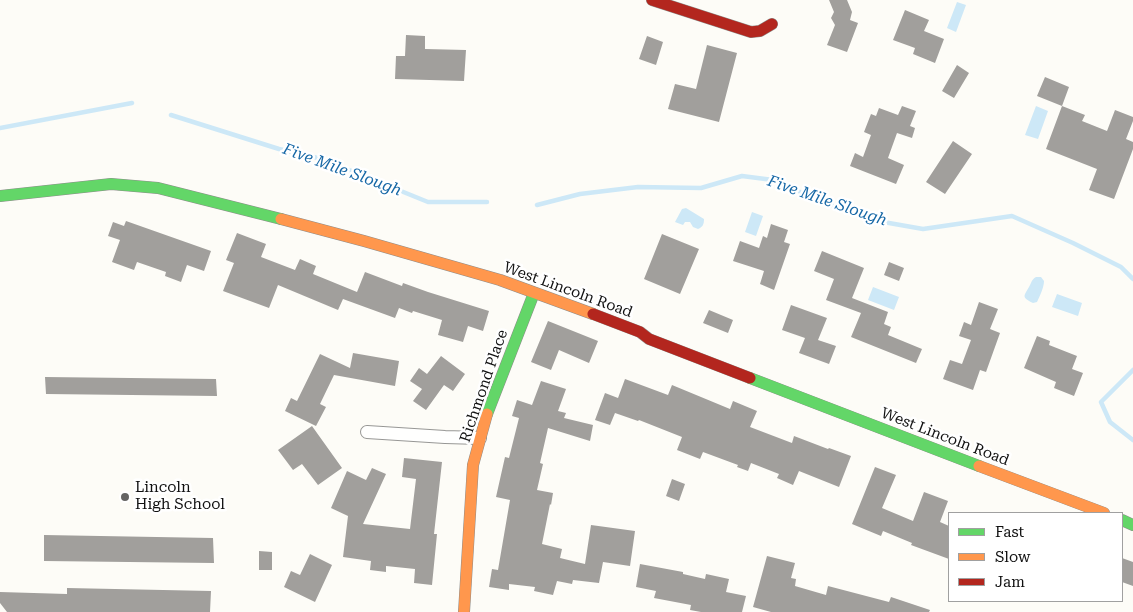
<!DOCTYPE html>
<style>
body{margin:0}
#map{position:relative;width:1133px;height:612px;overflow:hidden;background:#fdfcf7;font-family:"Roboto Serif",serif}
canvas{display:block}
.legend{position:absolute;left:948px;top:512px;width:175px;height:90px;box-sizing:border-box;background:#fff;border:1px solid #a0a0a0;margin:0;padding:6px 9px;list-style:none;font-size:15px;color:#111}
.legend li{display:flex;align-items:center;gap:10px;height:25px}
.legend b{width:25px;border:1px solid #a0a0a0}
</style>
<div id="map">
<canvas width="1133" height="612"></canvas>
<ul class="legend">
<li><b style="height:6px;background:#63d668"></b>Fast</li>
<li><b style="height:6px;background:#ff974d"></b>Slow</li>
<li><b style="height:6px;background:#b3261e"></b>Jam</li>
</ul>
</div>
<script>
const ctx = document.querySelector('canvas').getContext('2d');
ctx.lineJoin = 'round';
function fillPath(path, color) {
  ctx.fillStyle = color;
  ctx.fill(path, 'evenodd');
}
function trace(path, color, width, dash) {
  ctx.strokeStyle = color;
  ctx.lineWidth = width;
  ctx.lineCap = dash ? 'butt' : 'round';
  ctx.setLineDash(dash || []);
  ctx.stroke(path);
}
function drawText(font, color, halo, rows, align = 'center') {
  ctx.font = font + ' "Roboto Serif",serif';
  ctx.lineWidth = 5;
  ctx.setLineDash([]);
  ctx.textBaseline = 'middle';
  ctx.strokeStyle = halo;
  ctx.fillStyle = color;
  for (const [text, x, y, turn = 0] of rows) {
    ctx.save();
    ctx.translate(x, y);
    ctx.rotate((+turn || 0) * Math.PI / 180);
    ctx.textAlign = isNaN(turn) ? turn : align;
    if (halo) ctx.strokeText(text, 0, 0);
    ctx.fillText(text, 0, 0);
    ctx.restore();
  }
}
const water = new Path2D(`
 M957 2 966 5 956 32 947 28Z
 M1036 106 1048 111 1038 139 1025 135Z
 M686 208 704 219C704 224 703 227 698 229L693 227 690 222H685L683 225 675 222 682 209Z
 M752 212 763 216 756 236 745 232Z
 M1036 277H1041L1044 281C1044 287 1040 296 1037 302L1033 303C1021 297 1024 296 1029 287 1032 282 1031 280 1036 277Z
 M873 287 899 297 894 310 868 300Z
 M1057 294 1082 303 1078 316 1052 307Z`);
const stream = new Path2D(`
 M171 115 279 149 322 159 428 202H487
 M0 128 132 103
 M537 205 580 194 638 187 701 188 742 176 773 180 818 200 872 220 923 229 1012 216 1073 243 1121 267 1133 279
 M1133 370 1101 402 1110 422 1133 440`);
const building = new Path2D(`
 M829 0H847L852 12 850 20 858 23 847 52 827 45 835 25 831 18 834 12Z
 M905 10 929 20 924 31 944 39 935 63 913 54 915 48 893 40Z
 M406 35 425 36V49L466 50 464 81 395 79 396 56H405Z
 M647 36 663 42 656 65 639 59Z
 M707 45 737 53 719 122 668 109 675 84 696 89Z
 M957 65 969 73 954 98 942 91Z
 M1045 77 1069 87 1062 106 1037 96Z
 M902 106 916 111 910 126 915 128 912 138 897 133 888 158 904 165 896 184 850 166 855 153 863 157 871 135 864 132 871 114 876 116 879 108 898 115Z
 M1062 106 1085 115 1082 121 1107 131 1115 110 1133 117V121L1126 139 1133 142V149L1114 199 1089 190 1097 169 1046 149Z
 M953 141 972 154 945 194 926 182Z
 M126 221 211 251 204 271 187 265 181 282 165 276 166 272 137 262 134 270 112 262 120 240 108 236 113 222 124 226Z
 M771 224 788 230 784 242 790 244 774 290 760 284 764 271 733 261 740 241 759 248 763 236 767 238Z
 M237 233 266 244 261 257 295 270 300 259 316 266 313 274 357 292 365 272 402 286 403 283 428 292 489 311 483 331 468 326 463 342 438 335 442 320 413 311 412 313 399 308 395 318 343 299 338 310 278 285 269 308 223 291 234 263 226 260Z
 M662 234 699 249 680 294 644 279Z
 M822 251 864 268 852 298 888 312 884 324 891 327 888 335 922 349 916 363 851 337 861 313 826 300 834 279 814 271Z
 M889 262 904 268 899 281 884 275Z
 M979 302 998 309 990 329 1000 333 986 372 980 370 973 390 943 379 950 360 962 364 971 340 959 336 964 322 971 325Z
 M791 305 827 318 818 340 836 346 829 364 799 353 805 338 782 330Z
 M709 310 733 320 728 333 703 323Z
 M548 321 598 341 589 363 559 350 551 370 531 362Z
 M1037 336 1050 341 1049 345 1077 356 1072 369 1083 373 1074 396 1054 388 1056 382 1024 368Z
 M353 353 399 361 395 386 334 375 320 404 326 407 316 426 285 411 291 398 297 401 320 354 350 368Z
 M441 356 465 374 453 391 444 385 426 410 413 401 422 389 410 381 419 368 427 374Z
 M45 377 216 379 217 396 46 394Z
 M625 379 668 395 672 385 730 409 733 401 757 411 750 427 792 443 794 436 828 449 829 448 851 456 839 487 799 471 793 485 777 478 779 474 751 463 748 471 737 467 738 465 703 452 700 459 677 450 682 437 639 420 638 421 615 413 610 425 595 420 605 393 618 398Z
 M541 381 566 389 558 411 566 413 564 418 593 425 590 441 548 428 540 463 543 464 537 490 553 493 551 505 550 504 542 544 562 549 560 558 585 564 591 525 635 531 630 566 603 562 599 583 573 580 572 584 557 581 553 595 534 591 535 587 509 584V590L489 587 492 569 498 570 510 500 496 497 505 457 509 458 519 418 512 416 517 400 532 405Z
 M312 426 342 468 318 485 302 464 293 470 278 450Z
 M404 458 442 462 434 534H437L432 585 414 583 415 569 386 566V572L370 570 371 561 343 557 348 516 331 508 347 471 366 480 372 468 386 474 363 524 410 529 416 479 402 477Z
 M875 467 896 475 882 508 913 521 924 492 948 501 940 522 949 526V559L911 545 912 543 883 531 881 536 852 524Z
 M672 479 685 484 679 501 666 496Z
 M44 535 213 538 214 563 44 561Z
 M259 551 272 552V570H259Z
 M310 554 332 565 315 602 284 587 291 571 300 575Z
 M767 556 795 563 791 578 796 579 795 586 826 595 828 586 889 602 891 597 930 610 929 612H771L753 607Z
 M1122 558 1133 562V586L1122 582Z
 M640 564 683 572V574L705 579 706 574 729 579 726 592 746 596 742 612H701L690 610 691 605 654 598 656 591 636 587Z
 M67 588 211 591 210 612H7L0 603V592L67 594Z`);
const street = new Path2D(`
 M367 432 445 437 480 438`);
const fast = new Path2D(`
 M0 196 111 184 158 188 281 219
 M750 378 979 466
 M487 414 534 293
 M1122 520 1133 525`);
const slow = new Path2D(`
 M281 219 364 241 500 280 593 314
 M979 466 1104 513
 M464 612 473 465 487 414`);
const jam = new Path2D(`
 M652 0 751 32 760 31 772 24
 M593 314 640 332 649 339 750 378`);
const markers = [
 [125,497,5,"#646362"]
];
const streetNames = [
 ["West Lincoln Road",568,290,20],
 ["Richmond Place",484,386,-71],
 ["West Lincoln Road",945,437,21]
];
const poiNames = [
 ["Lincoln",135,488],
 ["High School",135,505]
];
const waterNames = [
 ["Five Mile Slough",342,170,20],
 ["Five Mile Slough",827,201,19]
];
fillPath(water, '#cde8f7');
trace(stream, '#cde8f7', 4.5);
fillPath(building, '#a19f9c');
trace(street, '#979795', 14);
trace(fast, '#8e8d8b', 12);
trace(slow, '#8e8d8b', 12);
trace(jam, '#8e8d8b', 12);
trace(street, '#fffffe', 12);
trace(fast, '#63d668', 11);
trace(slow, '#ff974d', 11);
trace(jam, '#b3261e', 11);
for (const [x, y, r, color] of markers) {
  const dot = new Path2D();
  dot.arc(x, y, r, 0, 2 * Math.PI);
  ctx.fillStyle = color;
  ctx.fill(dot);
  trace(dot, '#fff', 2);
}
drawText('15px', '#111', '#fff', streetNames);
drawText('15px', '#111', '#fff', poiNames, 'left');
drawText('italic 16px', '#1768a6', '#fff', waterNames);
</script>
